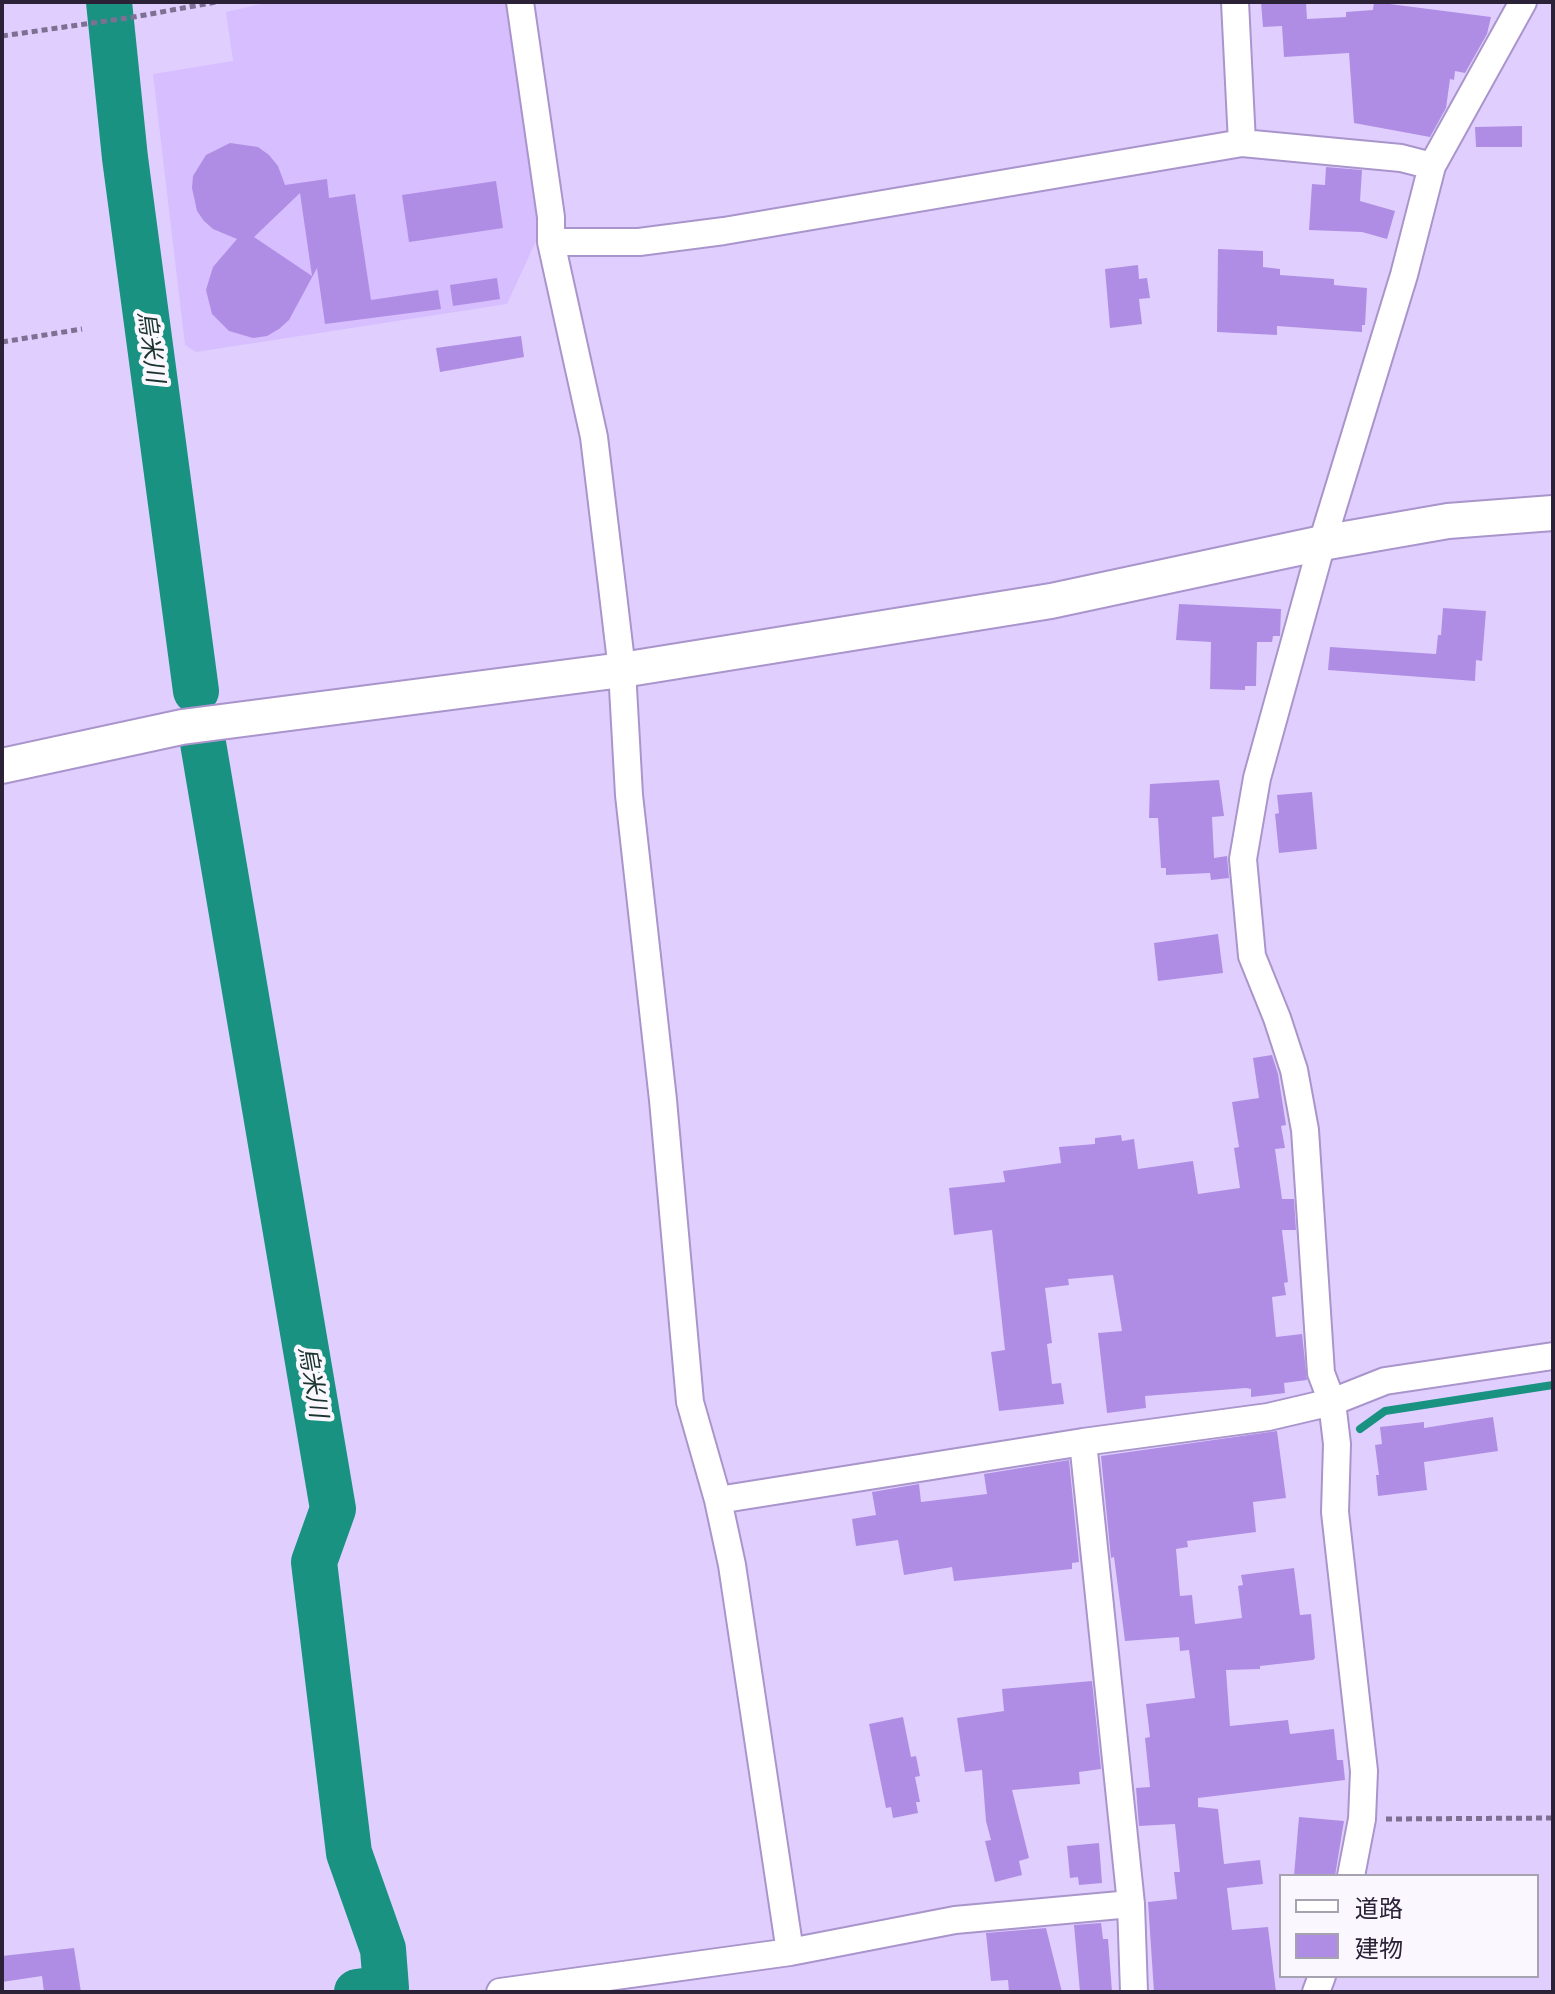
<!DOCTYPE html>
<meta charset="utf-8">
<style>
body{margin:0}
#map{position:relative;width:1555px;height:1994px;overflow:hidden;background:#e0cffe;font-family:"IBM Plex Sans","Noto Sans JP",sans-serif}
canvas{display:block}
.frame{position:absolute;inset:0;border:4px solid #2b2238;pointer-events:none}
.legend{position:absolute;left:1279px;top:1874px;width:260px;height:104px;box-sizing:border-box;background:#faf8fe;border:2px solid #a7a2af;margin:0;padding:10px 14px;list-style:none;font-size:24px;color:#2b2238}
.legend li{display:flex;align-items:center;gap:16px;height:40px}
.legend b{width:40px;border:2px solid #a7a2af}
</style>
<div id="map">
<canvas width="1555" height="1994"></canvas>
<div class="frame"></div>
<ul class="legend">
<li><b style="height:10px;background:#fff"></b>道路</li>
<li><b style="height:22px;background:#af8de4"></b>建物</li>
</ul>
</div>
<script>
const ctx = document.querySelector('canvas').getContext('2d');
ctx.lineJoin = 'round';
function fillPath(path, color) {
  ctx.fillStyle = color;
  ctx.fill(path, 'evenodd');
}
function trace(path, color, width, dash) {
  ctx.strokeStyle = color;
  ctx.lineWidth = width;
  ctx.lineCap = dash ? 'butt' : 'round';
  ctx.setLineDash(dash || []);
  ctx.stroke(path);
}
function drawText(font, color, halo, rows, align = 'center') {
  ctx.font = font + ' "IBM Plex Sans","Noto Sans JP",sans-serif';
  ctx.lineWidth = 8;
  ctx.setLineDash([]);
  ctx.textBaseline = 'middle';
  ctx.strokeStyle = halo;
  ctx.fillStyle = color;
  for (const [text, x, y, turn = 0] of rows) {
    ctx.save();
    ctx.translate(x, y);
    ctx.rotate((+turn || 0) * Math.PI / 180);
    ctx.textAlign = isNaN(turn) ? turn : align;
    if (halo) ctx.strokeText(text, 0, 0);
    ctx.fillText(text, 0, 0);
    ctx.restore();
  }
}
const built = new Path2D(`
 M270 2H510L542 228 507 304 196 352 185 345 153 74 233 61 226 12Z`);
const stream = new Path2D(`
 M1360 1429 1385 1411 1553 1385`);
const river = new Path2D(`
 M109 2 125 158 196 691
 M203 743 333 1509 314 1562 349 1853 383 1949 386 1988 357 1992`);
const building = new Path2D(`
 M1261 2H1306L1307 19 1346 17V12L1373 10 1374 2 1491 17 1487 34 1465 73 1455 71 1454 80 1450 79 1446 108 1430 137 1354 123 1349 53 1284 57 1282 26 1263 27Z
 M1522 126V147H1476L1475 127Z
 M230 143 258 147 269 155 278 166 285 185 327 179 329 198 355 194 371 300 438 290 441 309 325 324 317 268 289 320 279 329 267 336 253 338 229 331 212 314 206 290 213 267 237 239 213 229 204 221 197 211 192 188 193 176 206 155ZM300 193 312 276 254 237Z
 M1326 167 1362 170 1360 201 1395 211 1387 239 1362 232 1309 230 1312 184 1325 185Z
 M496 181 503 228 409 242 402 195Z
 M1218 249 1263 251V267L1280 269V275L1334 279V285L1367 288 1365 325H1362V332L1277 326V335L1217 332Z
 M1138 265 1139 279 1147 278 1150 298 1139 299 1142 324 1110 328 1105 269Z
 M497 278 500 299 453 306 450 285Z
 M521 336 524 357 440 372 436 348Z
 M1179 604 1281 609 1280 636H1273L1272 642H1257L1256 686H1245V690L1210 689 1211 642 1176 640Z
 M1443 608 1486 611 1482 661 1476 660 1475 681 1328 670 1330 647 1436 654 1438 635H1441Z
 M1219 780 1224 816 1212 817 1214 858 1227 856 1229 878 1211 880 1210 873 1166 875V868H1161L1158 818H1149L1150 784Z
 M1312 792 1317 849 1279 853 1275 814 1279 813 1277 795Z
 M1218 934 1223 973 1158 981 1154 943Z
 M1272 1055 1278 1074 1286 1125 1281 1126 1285 1148 1275 1149 1282 1199H1294L1296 1230H1282L1288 1282 1284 1283 1286 1295 1272 1297 1276 1337 1302 1334 1307 1380 1284 1383 1285 1393 1251 1397V1389L1246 1388 1145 1396 1146 1408 1107 1413 1098 1333 1122 1331 1113 1275 1068 1279 1069 1285 1045 1288 1052 1343 1047 1344 1052 1384 1061 1383 1064 1404 999 1411 991 1352 1005 1350 992 1230 954 1235 949 1188 1005 1182 1003 1171 1061 1163 1059 1147 1095 1144V1138L1121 1135 1122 1141 1134 1139 1138 1169 1193 1161 1198 1194 1240 1188 1234 1148 1239 1147 1232 1102 1259 1098 1253 1058Z
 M1493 1417 1498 1451 1424 1462 1427 1490 1378 1496 1376 1475H1379L1375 1445 1382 1444 1380 1427 1424 1422V1428Z
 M1277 1431 1286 1498 1253 1502 1256 1532 1187 1541 1188 1547 1176 1549 1180 1596 1192 1595 1195 1624 1242 1618 1238 1586 1243 1585 1241 1575 1294 1568 1300 1615 1311 1614 1315 1658 1313 1660 1260 1666V1669L1226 1670 1230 1726 1288 1720 1290 1734 1334 1729 1337 1760H1343L1345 1780 1198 1798V1807L1218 1809 1224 1864 1260 1860 1263 1884 1227 1888 1232 1930 1268 1927 1276 1992H1154L1148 1902 1177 1899 1174 1872H1180L1175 1824 1139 1826 1136 1788 1150 1787 1145 1738 1150 1737 1146 1704 1195 1698 1189 1650 1180 1651 1179 1637 1125 1641 1114 1557 1111 1558 1101 1456Z
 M1069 1460 1079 1562 1072 1563V1569L954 1581 952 1567 904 1575 898 1540 856 1546 852 1519 876 1515 872 1492 919 1484 921 1502 987 1494 984 1474Z
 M1092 1681 1101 1769 1079 1772 1080 1784 1012 1790 1029 1858 1019 1861 1022 1875 995 1882 985 1841 991 1840 986 1821 982 1770 965 1772 957 1718 1004 1711 1002 1689Z
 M903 1717 911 1757 916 1756 920 1776 915 1777 920 1802H916L918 1813 893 1818 891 1807 886 1808 869 1724Z
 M1299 1817 1344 1821 1335 1876H1294Z
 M1099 1843 1102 1883 1079 1885 1078 1877 1070 1878 1067 1846Z
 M1101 1923 1103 1939H1108L1112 1992H1080L1074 1925Z
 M1046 1928 1062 1992H1009L1008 1980 991 1981 986 1933Z
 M74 1948 81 1992H44L42 1976 2 1982V1956Z`);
const path = new Path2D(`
 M2 36 134 17 216 2
 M2 342 82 329
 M1386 1819 1553 1818`);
const minor = new Path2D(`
 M520 2 551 217V242L594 437 612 586 622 670 629 795 663 1100 690 1402 718 1500 732 1565 790 1952
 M1235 2 1242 143
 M551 242H639L724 231 1242 143 1401 158 1432 166
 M1083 1442 1131 1904 1134 1992
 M718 1500 1083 1442 1268 1417 1332 1402 1385 1381 1553 1356
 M1351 1876 1362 1819 1364 1771 1335 1512 1337 1444 1332 1402 1321 1373 1305 1130 1294 1070 1277 1018 1252 956 1243 859 1257 778 1322 543 1404 275 1432 166 1523 2
 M500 1992 790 1952 955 1920 1131 1904
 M1316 1992 1322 1976`);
const tertiary = new Path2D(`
 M2 766 182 727 622 670 1051 601 1322 543 1448 521 1553 513`);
const waterNames = [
 ["烏米川",150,347,82],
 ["烏米川",312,1382,80]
];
fillPath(built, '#d6beff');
trace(stream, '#199282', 8);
trace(river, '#199282', 46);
fillPath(building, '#af8de4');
trace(minor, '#a995cc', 30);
trace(tertiary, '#a995cc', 38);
trace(path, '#7d7092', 5, [6, 4]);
trace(minor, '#fff', 26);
trace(tertiary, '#fff', 34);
drawText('italic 24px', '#1a332e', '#faf8fe', waterNames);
</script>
